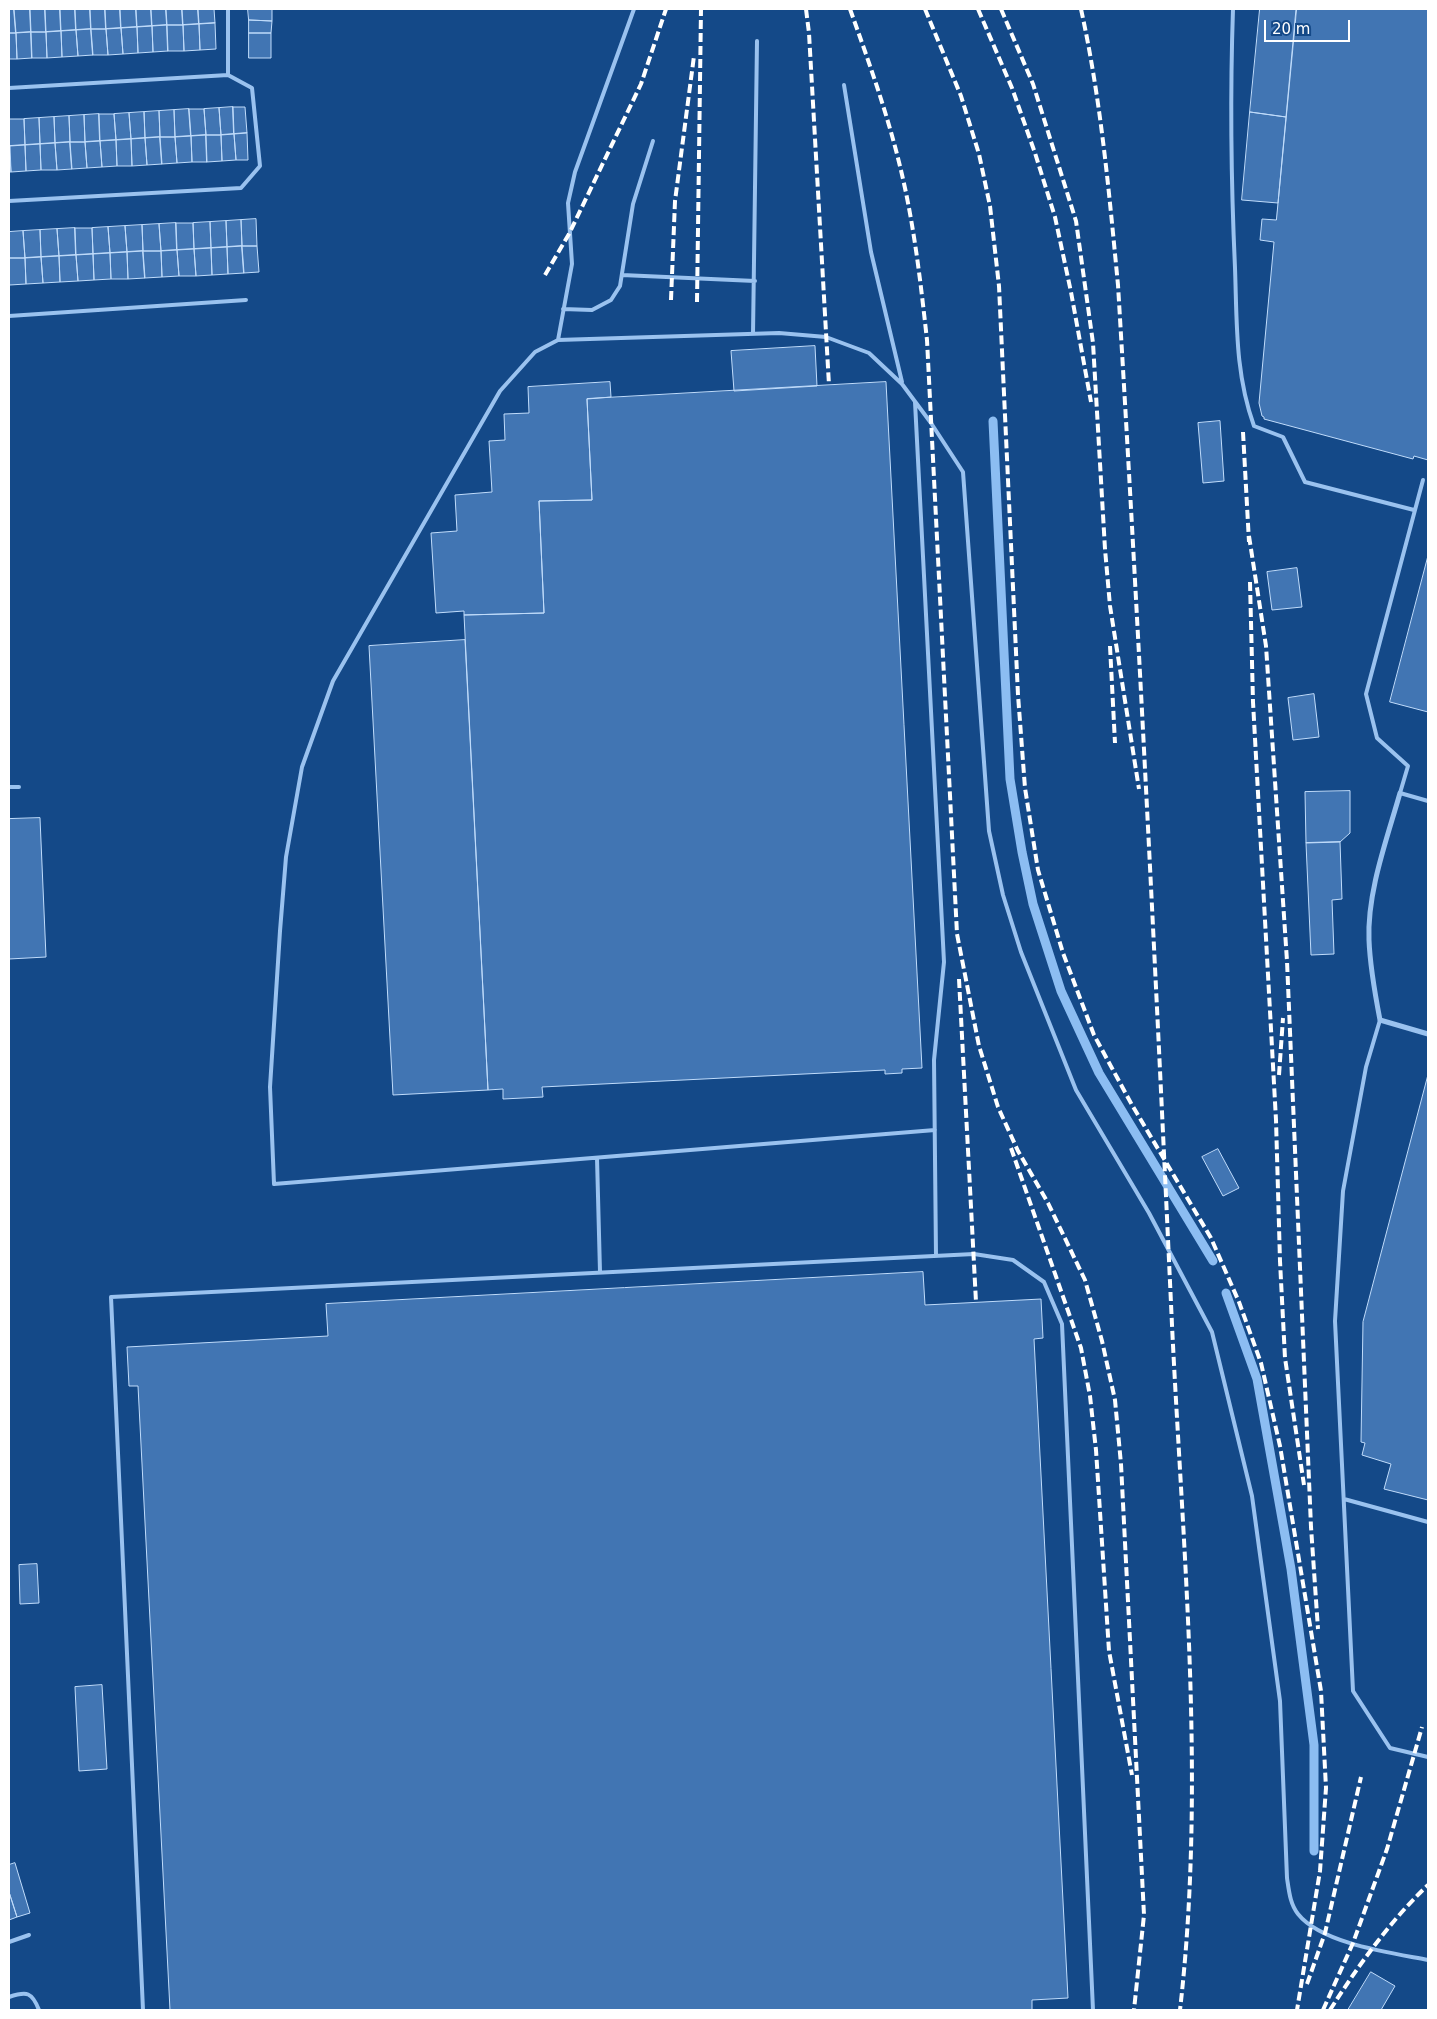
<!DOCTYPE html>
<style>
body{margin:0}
#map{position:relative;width:1437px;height:2019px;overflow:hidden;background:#144988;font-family:"DejaVu Sans",sans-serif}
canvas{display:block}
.frame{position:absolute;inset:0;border:10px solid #fff;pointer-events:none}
.scale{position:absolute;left:1264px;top:20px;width:86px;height:22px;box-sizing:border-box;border:2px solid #fff;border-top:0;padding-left:6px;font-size:15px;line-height:18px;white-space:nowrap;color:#fff;-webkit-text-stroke:4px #144988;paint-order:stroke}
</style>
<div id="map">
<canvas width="1437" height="2019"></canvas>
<div class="frame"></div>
<div class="scale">20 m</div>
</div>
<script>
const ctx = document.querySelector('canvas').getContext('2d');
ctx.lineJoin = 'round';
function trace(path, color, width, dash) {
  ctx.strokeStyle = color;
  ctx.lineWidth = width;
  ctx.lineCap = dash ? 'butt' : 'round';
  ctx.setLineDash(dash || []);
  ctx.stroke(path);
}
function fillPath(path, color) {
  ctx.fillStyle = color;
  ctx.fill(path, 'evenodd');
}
const stream = new Path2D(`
 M993 421 1010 779 1022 852 1033 904 1061 991 1099 1073 1213 1261
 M1226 1293 1257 1379 1291 1569 1314 1745V1851`);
const building = new Path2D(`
 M9 9H14L16 33H9Z
 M14 9H30L31 32 16 33Z
 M30 9H45L46 32H31Z
 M45 9H60L61 31 46 32Z
 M60 9H75L76 30 61 31Z
 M75 9H90L91 29 76 30Z
 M90 9H105L106 29H91Z
 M105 9H120L121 28 106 29Z
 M120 9H136L137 27 121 28Z
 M136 9H151L152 26 137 27Z
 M151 9H166L167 25 152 26Z
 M166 9H182L183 25H167Z
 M182 9H198L199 24 183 25Z
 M198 9H214L215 23 199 24Z
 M248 9H272V21L249 20Z
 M1260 9H1296L1286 117 1250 112Z
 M1297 9H1428V460L1414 456 1413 459 1264 419V417L1262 416 1259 403 1274 242 1260 240 1262 219 1276 220Z
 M249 20 272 21 271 33H249Z
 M215 23 216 49 200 50 199 24Z
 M199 24 200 50 184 51 183 25Z
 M167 25H183L184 51H168Z
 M167 25 168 51 153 52 152 26Z
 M152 26 153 52 138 53 137 27Z
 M137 27 138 53 123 54 121 28Z
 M121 28 123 54 108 55 106 29Z
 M91 29H106L108 55H93Z
 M91 29 93 55 78 56 76 30Z
 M76 30 78 56 62 57 61 31Z
 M61 31 62 57 47 58 46 32Z
 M31 32H46L47 58H32Z
 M31 32 32 58 17 59 16 33Z
 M9 33H16L17 59H9Z
 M249 33H271V58H249Z
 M233 107 234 134 221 135 219 108Z
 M233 107H245L247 133 234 134Z
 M219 108 221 135H206L204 109Z
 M189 109H204L206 135 191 136Z
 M189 109 191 136 175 137 174 110Z
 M174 110 175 137H160L159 111Z
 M159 111 160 137 145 138 144 112Z
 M144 112 145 138 131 139 129 113Z
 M1250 112 1286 117 1278 203 1242 200Z
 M129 113 131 139 116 140 114 114Z
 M99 114H114L116 140 100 141Z
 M99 114 100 141 85 142 84 115Z
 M84 115 85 142H70L69 116Z
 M69 116 70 142 55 143 54 117Z
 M54 117 55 143 40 144 39 118Z
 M39 118 40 144 25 145 24 119Z
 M9 119H24L25 145 10 146Z
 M247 133 248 160H236L234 134Z
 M234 134 236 160 222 161 221 135Z
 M206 135H221L222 161 207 162Z
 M206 135 207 162H192L191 136Z
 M191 136 192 162 177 163 175 137Z
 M160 137H175L177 163 162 164Z
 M160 137 162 164 147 165 145 138Z
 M145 138 147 165 132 166 131 139Z
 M131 139 132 166H117L116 140Z
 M116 140 117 166 102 167 100 141Z
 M100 141 102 167 87 168 85 142Z
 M70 142H85L87 168 72 169Z
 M70 142 72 169 57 170 55 143Z
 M55 143 57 170H41L40 144Z
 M40 144 41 170 26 171 25 145Z
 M25 145 26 171 11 172 10 146Z
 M9 146 11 172H9Z
 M256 219 257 246H242L241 220Z
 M241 220 242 246 227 247 226 221Z
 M226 221 227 247 211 248 210 222Z
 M210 222 211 248 194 249 193 223Z
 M176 223 177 250 161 251 159 224Z
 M176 223H193L194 249 177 250Z
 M159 224 161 251H143L142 225Z
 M142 225 143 251 127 252 125 226Z
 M125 226 127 252 110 253 108 227Z
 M108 227 110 253 93 254 92 228Z
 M75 228 76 255 59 256 57 229Z
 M75 228H92L93 254 76 255Z
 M57 229 59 256 41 257 40 230Z
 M40 230 41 257 25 258 23 231Z
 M23 231 25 258H9V232Z
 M242 246H257L259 272 244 273Z
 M242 246 244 273 228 274 227 247Z
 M227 247 228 274 212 275 211 248Z
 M211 248 212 275 196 276 194 249Z
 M194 249 196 276H179L177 250Z
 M177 250 179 276 162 277 161 251Z
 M143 251H161L162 277 145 278Z
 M143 251 145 278 128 279 127 252Z
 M127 252 128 279H111L110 253Z
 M110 253 111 279 94 280 93 254Z
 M93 254 94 280 78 281 76 255Z
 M76 255 78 281 60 282 59 256Z
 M59 256 60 282 43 283 41 257Z
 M41 257 43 283 26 284 25 258Z
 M9 258H25L26 284 10 285Z
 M815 346 817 386 734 391 731 351Z
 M610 382 611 397 587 399 592 500 539 501 544 613 464 615V611L436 613 431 533 457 531 455 495 492 492 489 441 505 440 504 414 529 413 528 387Z
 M886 382 922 1068 902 1069V1073L885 1074V1070L542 1087 543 1097 503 1099V1089L488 1090 464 615 544 613 539 501 592 500 587 399Z
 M1220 421 1224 481 1203 483 1198 423Z
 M1428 556V712L1390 702Z
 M1297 568 1302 607 1272 610 1267 572Z
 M465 640 488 1090 393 1095 369 646Z
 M1314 694 1319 737 1293 740 1288 698Z
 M1350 791V833L1340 842 1306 843 1305 792Z
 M40 818 46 957 9 959V819Z
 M1340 842 1342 899 1332 900 1334 954 1311 955 1306 843Z
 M1428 1075V1500L1384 1489 1391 1464 1362 1455 1365 1443 1361 1442 1363 1322Z
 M1218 1149 1239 1188 1223 1196 1202 1157Z
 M923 1272 925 1305 1041 1299 1043 1338 1034 1339 1068 1998 1032 2000V2010H170L138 1386H129L127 1347 328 1336 326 1304Z
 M37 1564 39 1603 20 1604 19 1565Z
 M102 1685 107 1769 79 1771 75 1687Z
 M15 1863 30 1913 17 1917 9 1892V1865Z
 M9 1892 17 1917 9 1920Z
 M1371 1972 1395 1986 1381 2010H1348Z`);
const service = new Path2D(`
 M1233 9C1230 95 1231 181 1235 268 1237 323 1235 373 1254 426L1283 437 1305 482 1414 510
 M844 85 871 252 902 382
 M9 88 228 75V9
 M9 201 241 188 260 166 252 88 228 75
 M622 275 755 281
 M563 309 592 310 611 300 620 286 633 204 653 141
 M9 316 246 300
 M753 334 757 41
 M558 340 572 264 568 203 575 172 634 9
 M915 402 944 962 934 1060 936 1256
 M1423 480 1366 694 1377 738 1408 766 1400 793 1428 801
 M9 787H19
 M1380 1020 1366 1067 1343 1191 1335 1321 1353 1691 1390 1748 1428 1757
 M935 1130 274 1184 270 1087 280 931 286 857 302 767 333 681 500 391 535 352 558 340 779 333 826 337 869 353 902 384 931 423 963 472 989 831 1003 895 1021 952 1076 1090 1149 1213 1212 1332 1252 1496 1280 1701 1287 1878C1289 1891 1290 1904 1298 1914 1322 1944 1392 1953 1428 1960
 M597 1158 600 1272
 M1344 1499 1428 1522
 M9 1942 29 1935
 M9 1997C27 1991 32 1992 39 2010
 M143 2010 111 1297 974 1254 1013 1260 1044 1282 1062 1324 1093 2010`);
const minor = new Path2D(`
 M1400 793C1387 839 1367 892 1369 940 1370 967 1375 994 1380 1020L1428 1034`);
const rail = new Path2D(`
 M806 9 809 33 829 385
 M850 9C870 65 890 121 903 179 915 232 921 286 927 340L957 934 979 1046 998 1107 1018 1151 1048 1203 1085 1280 1102 1341 1115 1400 1121 1464 1144 1915 1134 2010
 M925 9 961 96 979 154 990 206 999 286 1018 695 1025 788 1038 870 1063 953 1094 1035 1132 1105 1211 1238 1239 1302 1261 1363 1280 1446 1321 1691 1326 1788 1320 1871 1297 2010
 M978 9 1012 88 1035 153 1055 217 1071 292 1091 402
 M1001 9 1033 84 1076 221 1093 343 1105 549 1110 606 1139 789
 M1081 9C1101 100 1109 192 1118 285 1139 632 1156 979 1172 1325 1183 1553 1206 1783 1180 2010
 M545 275 569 234 641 84 666 9
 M671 300 675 201 694 56
 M697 302 701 9
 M1243 432 1249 542
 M1249 536 1266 646 1287 961 1311 1527 1318 1629
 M1250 582 1253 702 1276 1120 1280 1261 1285 1358 1304 1485
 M1110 646 1115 743
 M959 979 976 1302
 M1279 1075 1283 1018
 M1011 1148 1081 1348 1090 1396 1096 1450 1109 1651 1132 1775
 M1307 1984 1325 1933 1361 1777
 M1323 2010 1353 1943 1387 1849 1422 1727
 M1330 2010C1358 1966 1390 1921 1428 1885`);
trace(stream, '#8cbdf2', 9);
fillPath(building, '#4175b3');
trace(building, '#c0dcfb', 1);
trace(service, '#9ac2ef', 4);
trace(minor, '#9ac2ef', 5);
trace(rail, '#fff', 4, [9, 4]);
</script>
